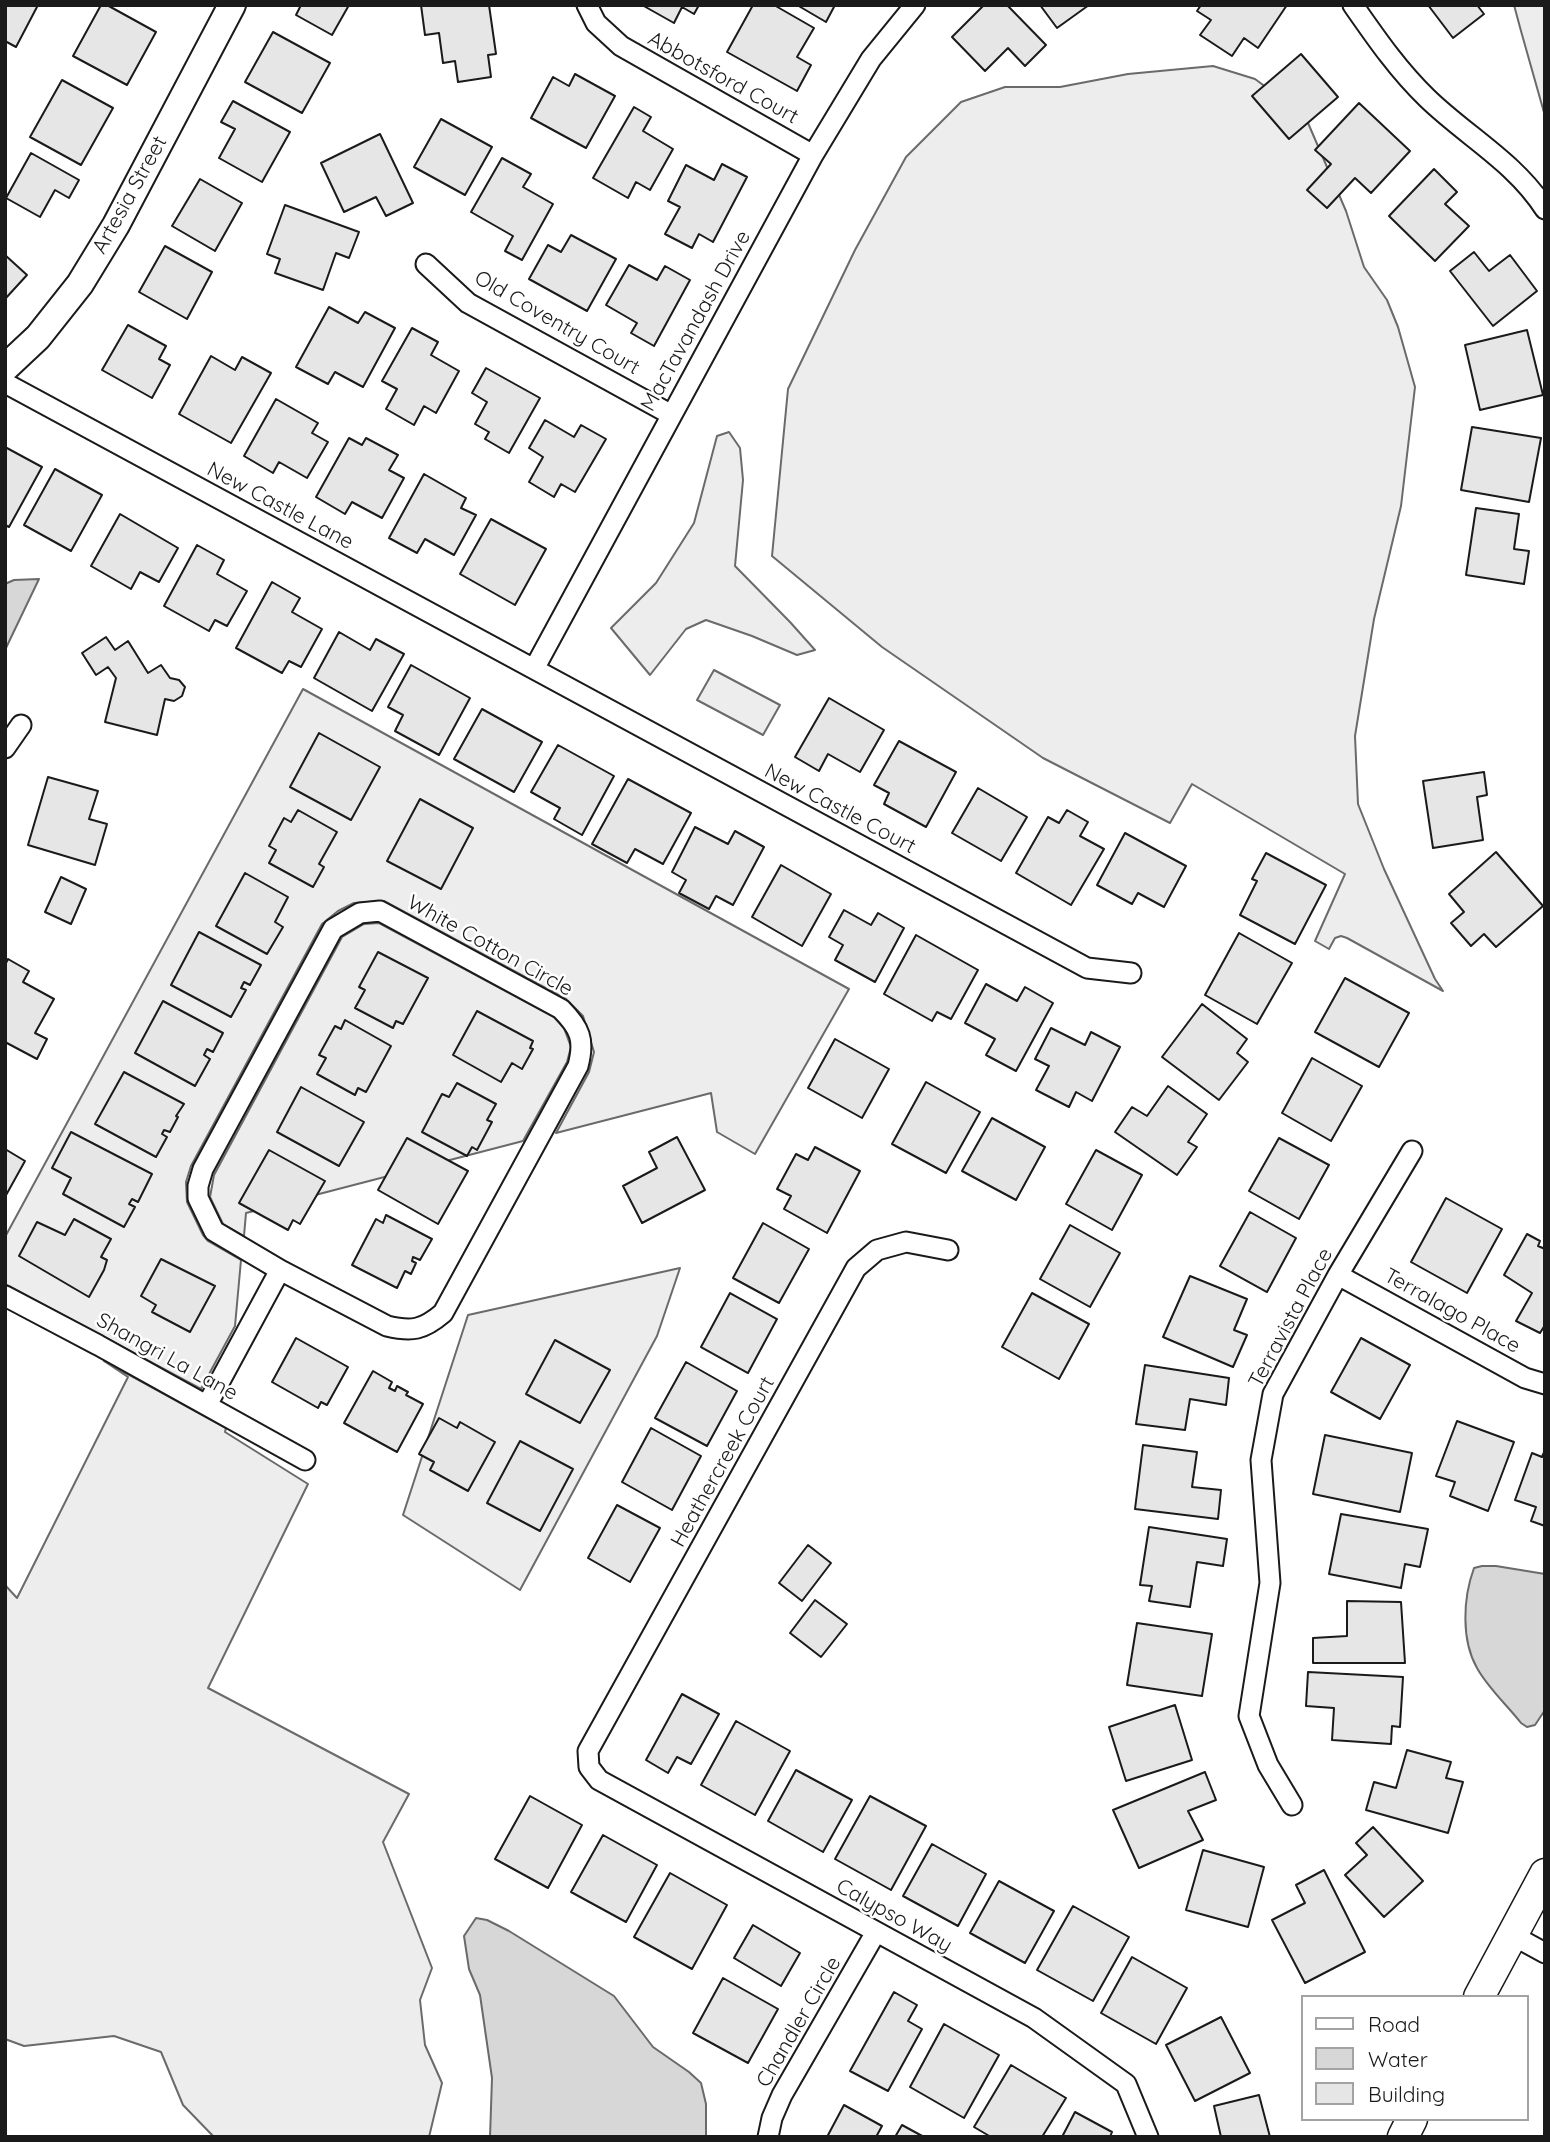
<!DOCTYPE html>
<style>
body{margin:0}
#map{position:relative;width:1550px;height:2142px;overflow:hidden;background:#fff;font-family:Quicksand,sans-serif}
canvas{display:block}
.frame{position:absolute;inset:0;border:7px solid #1a1a1a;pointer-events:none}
.legend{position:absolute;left:1301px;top:1995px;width:228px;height:126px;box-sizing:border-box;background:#fff;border:2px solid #a3a3a3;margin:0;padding:9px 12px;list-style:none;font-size:21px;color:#1a1a1a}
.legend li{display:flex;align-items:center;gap:14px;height:35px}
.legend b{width:35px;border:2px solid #a3a3a3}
</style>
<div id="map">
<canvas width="1550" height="2142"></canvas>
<div class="frame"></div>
<ul class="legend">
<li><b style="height:9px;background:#fff"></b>Road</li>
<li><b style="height:19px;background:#d7d7d7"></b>Water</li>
<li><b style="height:19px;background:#e6e6e6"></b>Building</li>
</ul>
</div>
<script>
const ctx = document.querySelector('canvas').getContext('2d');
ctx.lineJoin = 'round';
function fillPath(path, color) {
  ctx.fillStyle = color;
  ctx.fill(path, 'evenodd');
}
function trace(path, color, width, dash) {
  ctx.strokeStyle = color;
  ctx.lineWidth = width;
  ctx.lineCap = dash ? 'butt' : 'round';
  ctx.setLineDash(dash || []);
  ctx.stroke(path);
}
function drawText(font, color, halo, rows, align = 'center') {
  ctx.font = font + ' Quicksand,sans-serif';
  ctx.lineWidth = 5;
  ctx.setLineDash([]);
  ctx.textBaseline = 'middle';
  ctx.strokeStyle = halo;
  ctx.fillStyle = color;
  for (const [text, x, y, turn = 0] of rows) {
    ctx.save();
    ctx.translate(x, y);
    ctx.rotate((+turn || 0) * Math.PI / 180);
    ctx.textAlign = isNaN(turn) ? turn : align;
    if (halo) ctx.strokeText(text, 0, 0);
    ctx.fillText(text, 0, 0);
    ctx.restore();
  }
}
const built = new Path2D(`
 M1514 5H1545V116L1521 31Z
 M1213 66 1255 79 1305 116 1346 211 1364 267 1387 300 1398 327 1415 387 1401 506 1374 619 1355 736 1358 804 1384 869 1435 979 1443 991 1347 938 1341 936 1335 938 1329 949 1315 941 1345 874 1192 784 1170 823 1043 758 882 647 772 556 788 389 855 250 906 157 961 102 1005 87H1060L1128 74Z
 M729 432 740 448 743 480 735 566 790 622 815 650 797 655 752 636 706 620 686 629 650 675 611 628 656 583 694 523 717 436Z
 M714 670 780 705 763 735 697 700Z
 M303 689 849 989 755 1154 717 1132 711 1093 556 1133 589 1072 594 1052 583 1016 566 999 384 901 354 903 338 911 322 924 191 1166 186 1182 187 1202 203 1235 208 1241 241 1260 235 1326 201 1389 5 1284V1237Z
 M379 923 554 1017 564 1028 571 1047 567 1062 523 1141 246 1213 244 1236 223 1224 210 1197 214 1175 342 937 364 924Z
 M680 1268 657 1336 520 1590 403 1515 468 1315Z
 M104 1361 226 1428 225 1432 308 1484 208 1688 409 1794 383 1842 432 1968 420 2000 425 2045 442 2083 429 2137H214L183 2105 161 2052 114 2036 24 2046 5 2039V1585L17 1598 128 1377Z`);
const water = new Path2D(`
 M39 579 5 650V584L14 580Z
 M1482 1566H1496L1545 1574V1710L1535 1725 1527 1727 1521 1723C1507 1705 1488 1688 1477 1668 1461 1640 1463 1598 1474 1568Z
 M476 1918 487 1920 509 1931 614 1996 653 2047 689 2072 701 2083 706 2104V2137H490L492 2078 480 1995 469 1969 464 1936Z`);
const building = new Path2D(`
 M5 5H38L16 47 5 41Z
 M101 5H107L156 32 127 85 73 56Z
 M301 5H349L332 35 296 15Z
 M421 5H489L496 54 488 55 491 77 458 82 455 61 443 63 439 33 425 35Z
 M642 5H699L694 14 682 7 674 23Z
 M753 5H774L814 28 797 57 811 65 797 91 727 52Z
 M797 5H835L826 22Z
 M984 5H1007L1046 45 1025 66 1008 48 985 71 952 37Z
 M1040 5H1089L1057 28Z
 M1201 5H1287L1258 48 1244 38 1232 56 1200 35 1211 20 1197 11Z
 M1428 5H1477L1484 14 1453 38Z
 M273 32 330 63 302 113 245 82Z
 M1301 54 1338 97 1289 139 1252 96Z
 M575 74 615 96 586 148 531 118 553 77 569 86Z
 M62 80 113 108 81 165 30 137Z
 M233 101 290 132 262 182 219 158 235 129 221 122Z
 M1359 103 1410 151 1371 193 1355 178 1327 208 1307 190 1331 164 1315 150Z
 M634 107 651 117 643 131 673 149 650 190 636 182 628 198 593 178Z
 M441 119 492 147 465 195 414 167Z
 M380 134 413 203 386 216 376 197 344 212 321 163Z
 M31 153 79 180 69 198 55 190 40 217 6 198Z
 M502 158 531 174 523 187 553 204 522 260 505 251 513 236 471 212Z
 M722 164 747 177 713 242 699 234 692 248 665 234 680 207 668 201 686 165 714 180Z
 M1434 169 1457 192 1445 204 1469 226 1435 261 1389 216Z
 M200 179 242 203 215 251 172 226Z
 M285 205 359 232 349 258 336 253 323 290 275 273 280 259 267 254Z
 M571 235 616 259 587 311 529 279 548 245 561 252Z
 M165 246 212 272 187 319 139 292Z
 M1474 252 1489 271 1510 255 1537 291 1493 326 1450 271Z
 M5 255 27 275 5 299Z
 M629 265 657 280 665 266 690 280 654 346 631 333 637 323 606 305Z
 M329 307 358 323 365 312 395 328 363 387 335 372 328 384 296 367Z
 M128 325 166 346 159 359 170 365 152 398 102 370Z
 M412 328 438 342 431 355 459 371 436 413 424 406 414 425 386 409 397 389 382 381Z
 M1527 330 1543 395 1480 410 1465 345Z
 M211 356 235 370 242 357 271 373 231 443 179 414Z
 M486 368 540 398 509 453 485 439 489 432 475 424 487 402 472 393Z
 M276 399 318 423 312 433 328 442 307 478 279 462 273 473 244 456Z
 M545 420 574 437 581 425 606 439 575 492 561 484 554 497 529 482 543 457 529 448Z
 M1472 427 1541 438 1529 502 1461 490Z
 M349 438 362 445 366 438 398 455 389 470 404 478 382 518 352 502 345 514 316 497Z
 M5 447 42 467 9 527 5 525Z
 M55 469 102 495 71 551 24 525Z
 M424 474 466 498 461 508 476 515 454 555 425 539 417 553 389 538Z
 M1476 508 1519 514 1514 549 1529 551 1524 584 1466 575Z
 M120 514 178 548 159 582 140 572 131 589 91 566Z
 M491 519 546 549 515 605 460 574Z
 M197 545 224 560 217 574 247 591 227 626 215 620 209 631 164 606Z
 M272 582 300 598 292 612 322 629 301 667 289 661 282 673 236 648Z
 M339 632 370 650 376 639 404 654 372 711 314 678Z
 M106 637 115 650 128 641 148 673 161 665 170 678 179 680 185 687 182 696 174 701 165 699 157 735 105 722 116 678 108 667 96 675 82 653Z
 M411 665 470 698 439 755 395 731 403 715 388 707Z
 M829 698 884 730 860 772 828 754 819 771 795 757Z
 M482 709 542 742 514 792 454 759Z
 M319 733 380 767 351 820 290 787Z
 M899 741 956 772 926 827 884 804 889 793 874 785Z
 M558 745 614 776 582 835 554 819 560 808 531 792Z
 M1484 772 1487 795 1477 797 1483 840 1433 848 1423 781Z
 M48 777 98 791 89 819 107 824 95 865 28 845Z
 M628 779 691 813 663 864 635 849 627 863 592 844Z
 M978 788 1027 817 1001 861 952 833Z
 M420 799 473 828 441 889 387 861Z
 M298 810 337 832 319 864 324 867 313 887 269 863 276 850 269 846 284 818 291 822Z
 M1067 810 1088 822 1080 836 1104 849 1071 905 1016 873 1048 817 1059 823Z
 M695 827 728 844 735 831 764 847 733 905 716 896 709 909 679 893 686 880 672 872Z
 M1125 833 1186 866 1164 907 1138 893 1132 904 1097 885Z
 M1496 852 1543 906 1496 947 1484 934 1471 946 1451 923 1464 912 1449 894Z
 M1266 853 1326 885 1295 944 1240 915 1257 881 1252 879Z
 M781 865 831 894 802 946 752 917Z
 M245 873 288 897 275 922 283 927 267 954 216 926Z
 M61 877 86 889 71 924 45 912Z
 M844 910 871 925 878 913 904 928 875 982 835 960 843 945 829 937Z
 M199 932 261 965 250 985 244 982 241 988 246 990 231 1017 171 985Z
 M1239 933 1292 963 1257 1024 1205 995Z
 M916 935 978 970 951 1019 937 1012 932 1021 884 994Z
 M378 952 428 978 403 1024 396 1021 393 1028 355 1008 365 990 359 987Z
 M8 959 29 971 23 982 54 999 35 1033 47 1039 37 1059 5 1042V965Z
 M1345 978 1409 1013 1379 1067 1315 1032Z
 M986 984 1017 1001 1025 987 1053 1003 1016 1071 986 1055 995 1039 965 1023Z
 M163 1001 223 1033 213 1052 207 1049 204 1055 210 1059 195 1086 135 1053Z
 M1202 1004 1247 1039 1237 1053 1248 1062 1219 1100 1162 1057Z
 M477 1011 533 1041 530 1048 533 1049 522 1069 512 1063 501 1082 453 1055Z
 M345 1020 391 1046 366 1092 358 1088 355 1095 317 1074 326 1058 319 1055 335 1026 341 1029Z
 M1051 1028 1085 1045 1091 1032 1120 1047 1092 1101 1076 1092 1069 1107 1036 1090 1049 1066 1035 1059Z
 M835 1039 889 1069 862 1118 808 1088Z
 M1312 1058 1362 1086 1331 1141 1282 1113Z
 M124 1072 184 1104 176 1116 178 1117 170 1132 164 1130 162 1134 167 1137 156 1157 95 1124Z
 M926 1082 980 1112 946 1173 892 1144Z
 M457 1083 496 1104 487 1120 492 1122 477 1150 472 1147 467 1156 422 1132 442 1094 449 1097Z
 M1168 1086 1207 1114 1188 1142 1197 1147 1177 1175 1115 1132 1132 1107 1147 1116Z
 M301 1087 364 1122 339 1166 277 1132Z
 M992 1118 1045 1147 1016 1200 962 1171Z
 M71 1132 152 1174 138 1202 132 1199 129 1204 135 1207 124 1227 63 1194 71 1178 52 1168Z
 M677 1137 705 1190 642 1223 623 1186 657 1168 649 1152Z
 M407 1138 468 1171 438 1224 378 1190Z
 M1279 1138 1329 1165 1299 1219 1249 1191Z
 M815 1147 860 1171 827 1233 784 1209 791 1196 777 1189 796 1154 808 1160Z
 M5 1149 25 1161 5 1197Z
 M269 1150 325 1181 300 1224 293 1220 288 1230 239 1203Z
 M1096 1150 1142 1175 1112 1230 1066 1204Z
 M1446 1198 1502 1229 1467 1293 1411 1262Z
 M1250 1212 1296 1238 1267 1292 1220 1266Z
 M386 1215 432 1239 420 1260 413 1257 412 1261 416 1263 411 1274 405 1271 397 1288 352 1265 376 1219 383 1223Z
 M74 1219 111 1239 101 1257 107 1260 104 1270 89 1297 19 1256 37 1222 65 1235Z
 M763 1223 809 1249 779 1303 733 1278Z
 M1070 1225 1120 1253 1090 1307 1040 1279Z
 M1527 1234 1540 1241 1538 1246 1545 1249V1325L1540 1333 1516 1321 1532 1293 1504 1275Z
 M161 1259 215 1286 190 1332 152 1312 156 1305 141 1296Z
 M1190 1276 1247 1299 1234 1330 1247 1335 1233 1367 1163 1337Z
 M730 1293 777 1319 748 1373 701 1347Z
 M1032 1293 1089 1324 1059 1379 1002 1347Z
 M296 1338 348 1367 327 1405 321 1402 318 1408 272 1382Z
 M1361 1338 1410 1365 1380 1419 1331 1392Z
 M555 1340 610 1370 580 1423 526 1394Z
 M686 1362 737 1391 707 1446 655 1418Z
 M1145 1365 1229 1378 1226 1405 1190 1399 1185 1430 1136 1424Z
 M373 1371 392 1382 389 1388 395 1391 397 1386 408 1392 406 1395 423 1404 397 1452 344 1423Z
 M439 1418 457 1428 460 1422 495 1442 468 1491 430 1470 434 1462 419 1454Z
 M1457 1421 1514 1442 1488 1511 1450 1496 1455 1482 1436 1476Z
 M651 1428 701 1456 672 1510 622 1482Z
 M1325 1435 1412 1453 1400 1512 1313 1494Z
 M520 1441 573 1469 540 1531 487 1503Z
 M1143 1445 1197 1452 1192 1487 1221 1490 1218 1519 1135 1509Z
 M1545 1450V1526L1531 1521 1536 1507 1515 1500 1532 1453 1542 1457Z
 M617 1505 660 1528 630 1582 588 1558Z
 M1341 1514 1428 1529 1420 1567 1405 1564 1401 1588 1329 1574Z
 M1149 1527 1227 1539 1223 1566 1197 1562 1190 1607 1149 1601 1152 1586 1140 1585Z
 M808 1545 831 1563 802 1601 779 1583Z
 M815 1600 847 1624 821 1657 790 1633Z
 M1347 1601 1401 1602 1405 1663H1313V1638L1347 1636Z
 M1137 1623 1212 1634 1202 1696 1127 1685Z
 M1308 1672 1403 1677 1400 1727 1392 1726 1391 1744 1332 1740 1334 1708 1306 1706Z
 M682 1694 719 1714 691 1764 677 1757 668 1773 646 1760Z
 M1175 1705 1192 1760 1126 1781 1109 1727Z
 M736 1721 790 1751 755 1815 701 1785Z
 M1407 1750 1451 1762 1446 1778 1463 1782 1448 1833 1366 1810 1374 1782 1396 1788Z
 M796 1770 852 1800 823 1852 768 1821Z
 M1205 1772 1216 1800 1188 1811 1203 1840 1139 1868 1113 1810Z
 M530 1796 582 1825 548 1888 495 1859Z
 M870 1796 926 1826 891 1890 835 1859Z
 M1373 1827 1423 1881 1384 1917 1345 1875 1367 1855 1356 1843Z
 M603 1835 657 1865 626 1922 571 1892Z
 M932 1844 986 1874 958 1926 903 1896Z
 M1203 1850 1264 1867 1248 1927 1186 1910Z
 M1324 1870 1365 1952 1305 1983 1272 1920 1305 1903 1296 1885Z
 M670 1873 727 1905 692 1969 634 1937Z
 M999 1881 1054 1911 1025 1963 970 1933Z
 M1073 1906 1129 1937 1093 2001 1037 1970Z
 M753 1925 800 1953 781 1986 734 1958Z
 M1132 1957 1187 1988 1156 2044 1101 2013Z
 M723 1978 778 2009 748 2063 693 2033Z
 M894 1992 917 2005 908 2021 922 2029 888 2091 850 2071Z
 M1221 2017 1250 2073 1195 2101 1166 2045Z
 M944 2024 999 2055 964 2118 910 2087Z
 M1011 2065 1066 2098 1042 2137H991L974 2127Z
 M1259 2095 1270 2137H1221L1214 2106Z
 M844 2105 882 2126 876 2137H827Z
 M1075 2112 1112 2132 1110 2137H1062Z
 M902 2125 924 2137H895Z`);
const street = new Path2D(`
 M587 5 596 23 621 46 813 155
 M1353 5C1376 38 1398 70 1427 98 1466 136 1515 162 1545 209
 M426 264 468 303 670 414
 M5 383 1087 968 1131 973
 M534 669 813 155 871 59 915 5
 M5 748 21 725
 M380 911 561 1009C580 1028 585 1040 578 1066L443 1313C423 1330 412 1332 387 1326L280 1270 214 1231 198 1198V1186L203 1169 333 929 360 913Z
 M948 1250 906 1242 877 1250 856 1268 588 1751 589 1767 599 1780 1034 2018 1126 2084 1148 2137
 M1338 1275 1525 1378 1545 1384
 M5 1296 98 1345 305 1460
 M207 1405 280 1270
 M1292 1805 1268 1765 1249 1716 1270 1583 1261 1460 1273 1394 1338 1275 1412 1151
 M1512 1935 1545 1953
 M768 2137 772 2118 782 2095 876 1932`);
const secondary = new Path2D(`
 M5 368 38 337 80 284 116 225 232 5`);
const primary = new Path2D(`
 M1479 1997 1545 1874
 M1403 2137 1412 2119`);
const streetNames = [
 ["Abbotsford Court",723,78,29],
 ["Artesia Street",130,195,-61],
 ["MacTavandash Drive",696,321,-61],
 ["Old Coventry Court",557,323,30],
 ["New Castle Lane",280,506,28],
 ["New Castle Court",840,809,28],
 ["White Cotton Circle",490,946,29],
 ["Terralago Place",1452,1311,29],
 ["Terravista Place",1291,1318,-62],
 ["Shangri La Lane",167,1357,29],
 ["Heathercreek Court",723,1462,-61],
 ["Calypso Way",894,1916,29],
 ["Chandler Circle",799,2022,-60]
];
fillPath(built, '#ededed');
trace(built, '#6a6a6a', 2);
fillPath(water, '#d7d7d7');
trace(water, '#6a6a6a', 2);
fillPath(building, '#e6e6e6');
trace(building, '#1a1a1a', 2);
trace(street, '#1a1a1a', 23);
trace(secondary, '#1a1a1a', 30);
trace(primary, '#1a1a1a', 33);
trace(street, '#fff', 19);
trace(secondary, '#fff', 26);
trace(primary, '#fff', 30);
drawText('21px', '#1a1a1a', '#fff', streetNames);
</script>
